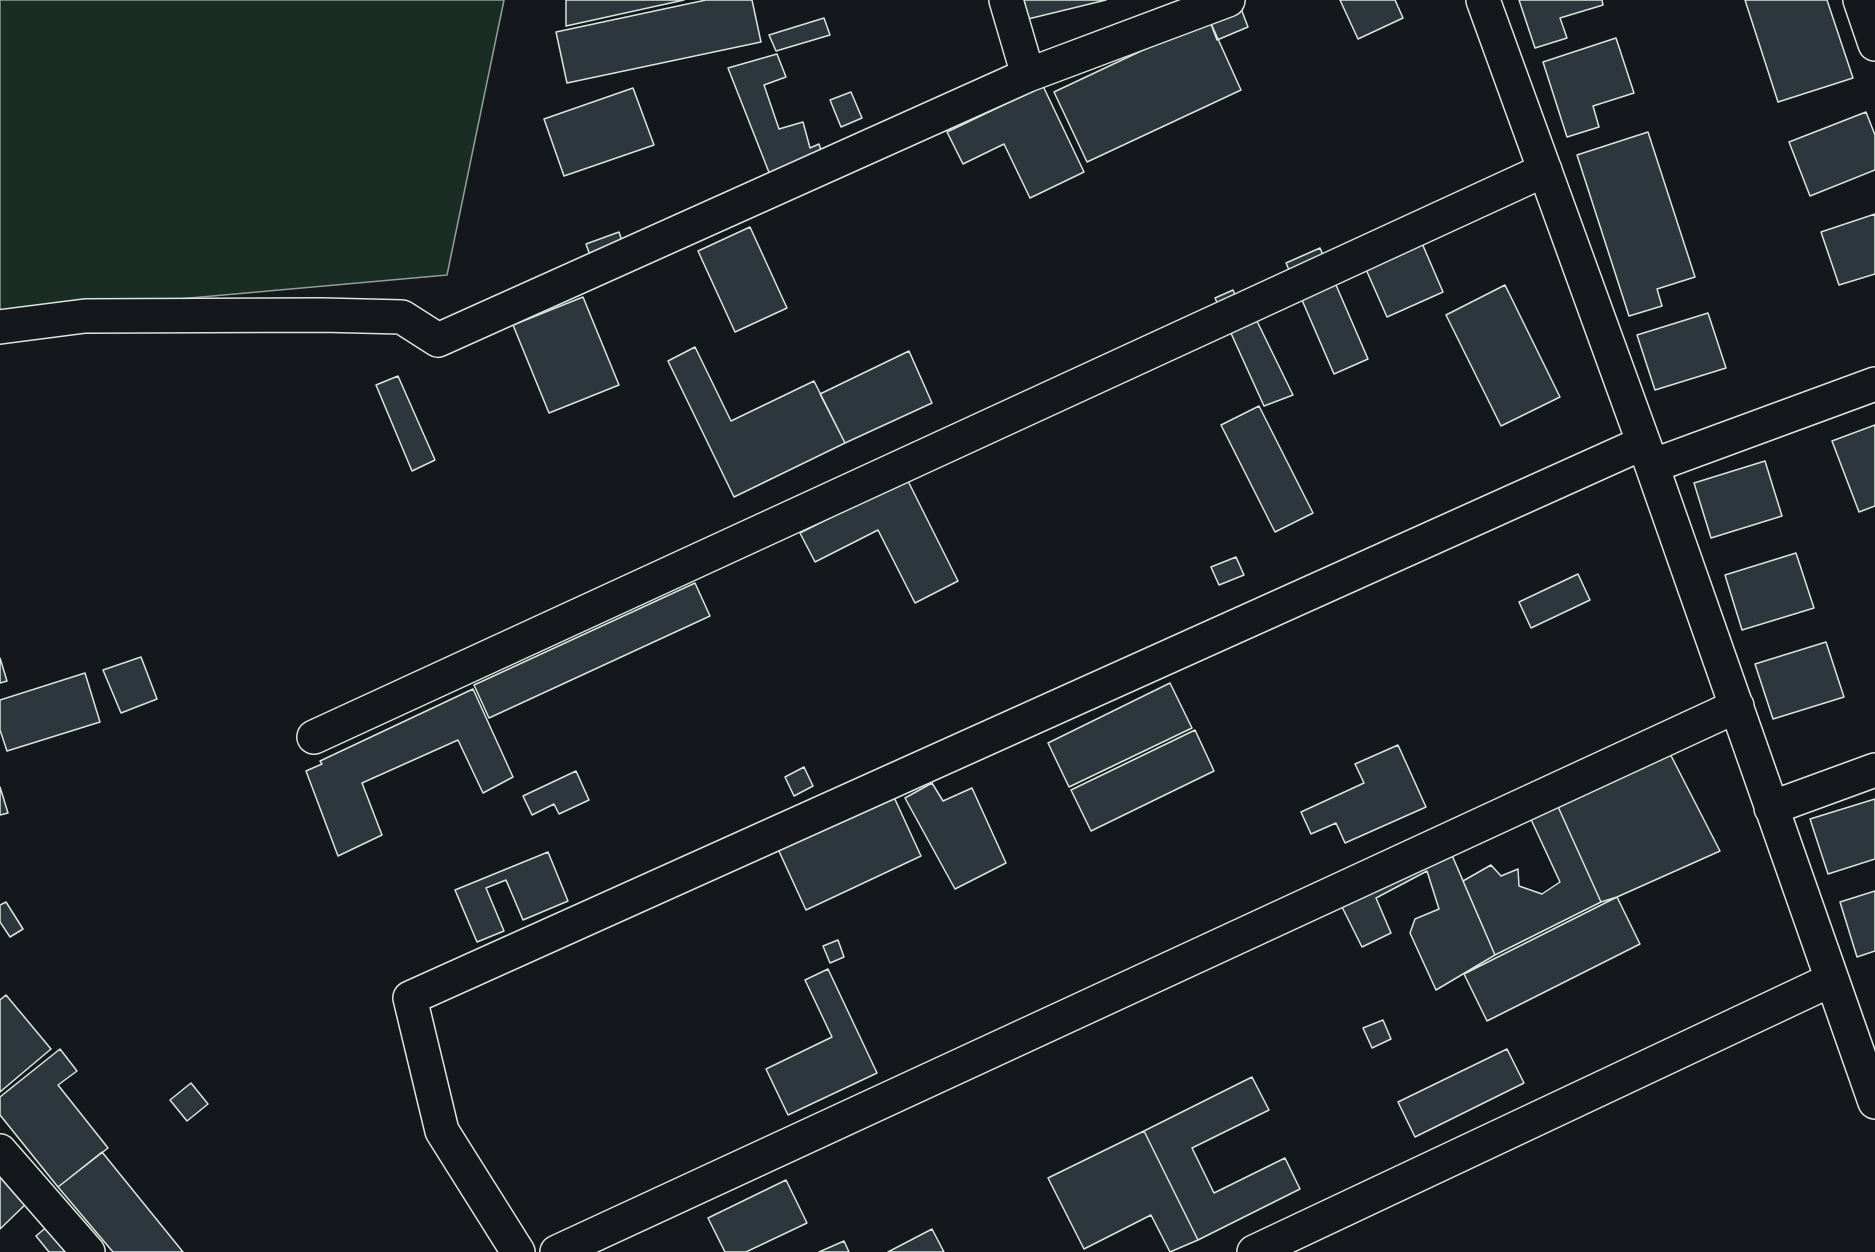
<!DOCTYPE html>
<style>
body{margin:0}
canvas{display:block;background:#14181c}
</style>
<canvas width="1875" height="1252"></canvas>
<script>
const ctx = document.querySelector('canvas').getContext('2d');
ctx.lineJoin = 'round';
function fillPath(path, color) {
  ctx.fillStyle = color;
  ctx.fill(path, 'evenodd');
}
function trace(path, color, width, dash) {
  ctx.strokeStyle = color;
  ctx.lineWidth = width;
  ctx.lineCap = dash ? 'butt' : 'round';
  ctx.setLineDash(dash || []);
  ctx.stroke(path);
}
const green = new Path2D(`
 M0 0H504L447 275 0 315Z`);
const building = new Path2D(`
 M566 0H684L566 26Z
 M706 0H752L761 42 567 83 556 32Z
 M1024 0H1106L1028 19Z
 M1340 0H1395L1403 18 1358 39Z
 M1519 0H1602L1603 5 1560 18 1567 38 1535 48Z
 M1745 0H1827L1853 78 1778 102Z
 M1240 6 1248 27 1217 40 1209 19Z
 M824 18 830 35 776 51 769 35Z
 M1209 19 1241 90 1087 162 1054 92Z
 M1616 38 1634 93 1593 106 1599 127 1567 137 1543 62Z
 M777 54 786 77 764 85 779 129 803 122 810 148 819 144 824 160 772 180 728 68Z
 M1043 86 1084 172 1030 198 1004 144 963 164 947 132Z
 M633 88 654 145 564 176 544 119Z
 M851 92 862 118 841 127 830 100Z
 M1866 112 1875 135V170L1810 196 1789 142Z
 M1648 132 1695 277 1657 289 1662 306 1629 316 1577 155Z
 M1875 214V274L1839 285 1821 232Z
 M750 227 787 308 735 332 698 251Z
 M619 232 624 247 591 258 586 244Z
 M1418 234 1443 292 1387 317 1361 258Z
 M1320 248 1368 359 1334 374 1286 263Z
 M1505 285 1560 397 1501 426 1446 315Z
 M1233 290 1242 312 1254 315 1293 395 1264 406 1215 298Z
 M583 297 619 385 549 413 513 325Z
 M1708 313 1726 368 1655 390 1637 335Z
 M695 347 731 421 814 381 845 443 734 497 668 361Z
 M909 351 932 403 845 443 820 394Z
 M398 376 435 460 412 471 376 385Z
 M1259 406 1313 513 1275 532 1221 425Z
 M1875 425V506L1859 512 1832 441Z
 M1765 461 1782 516 1711 538 1694 483Z
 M907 479 958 581 915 603 878 530 815 562 800 533Z
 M1796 553 1814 608 1742 630 1725 575Z
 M1236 557 1244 575 1219 585 1211 567Z
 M1578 574 1590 600 1531 628 1519 602Z
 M695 583 710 616 489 718 474 685Z
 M1826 642 1844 697 1773 719 1755 664Z
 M141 657 157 699 121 713 103 670Z
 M0 658 7 681 0 683Z
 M85 673 100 722 7 751 0 730V700Z
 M1170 683 1192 728 1069 787 1048 743Z
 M473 689 513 777 483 793 458 740 362 783 382 835 338 856 306 771 322 764 320 761Z
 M1195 730 1214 771 1091 831 1071 790Z
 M1664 742 1720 851 1617 897 1601 902 1550 789Z
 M1398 745 1426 807 1345 843 1336 823 1311 834 1301 812 1364 783 1355 764Z
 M804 767 813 786 794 796 785 777Z
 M576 771 589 800 559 814 554 804 532 815 523 796Z
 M932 783 943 801 972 788 1006 863 955 889 905 798Z
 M0 787 8 813 0 815Z
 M1550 789 1601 902 1495 955 1463 881 1491 865 1501 876 1518 869 1519 886 1542 894 1560 882 1528 813Z
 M893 795 921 856 806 910 778 849Z
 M1875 799V859L1828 874 1810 819Z
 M1448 846 1495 955 1436 990 1410 933 1415 919 1439 909 1427 871 1376 898 1391 933 1362 947 1340 903Z
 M548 852 568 901 523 920 506 880 486 888 504 931 477 942 455 890Z
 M1875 891V951L1857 957 1840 902Z
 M1617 897 1640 944 1487 1021 1464 974Z
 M6 902 23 929 10 937 0 922V905Z
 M838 940 844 957 830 963 823 946Z
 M828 969 877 1073 788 1115 766 1069 832 1037 805 980Z
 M6 995 51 1049 0 1092V1000Z
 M1383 1020 1391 1039 1372 1048 1363 1028Z
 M60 1049 77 1071 58 1085 108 1148 58 1187 0 1115V1097Z
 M1507 1049 1524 1083 1415 1137 1398 1102Z
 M1252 1077 1269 1110 1192 1148 1214 1193 1285 1158 1300 1189 1198 1240 1144 1131Z
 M191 1083 208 1104 187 1121 170 1100Z
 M1144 1131 1198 1240 1170 1252 1151 1215 1084 1249 1048 1178Z
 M102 1152 183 1252H113L58 1187Z
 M0 1168 30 1200 0 1229Z
 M786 1180 807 1223 746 1252H725L708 1218Z
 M49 1225 71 1252H49L36 1236Z
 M932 1229 944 1252H888Z
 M844 1241 849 1252H819Z`);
const minor = new Path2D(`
 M1006 0 1028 75
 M1483 0 1652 466 1875 1102
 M1860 0 1875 44
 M0 327 85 316 322 315 402 317 438 340 1028 75 1228 0
 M1652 466 1875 384
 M314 737 1545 170
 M1771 808 1875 770
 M0 1151 88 1252
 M518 1252 442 1131 410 998 1643 443
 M557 1252 1737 706
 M1254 1252 1831 980`);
fillPath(green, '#1a2d24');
trace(green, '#939e99', 1.5);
fillPath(building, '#2c363c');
trace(building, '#d8e6dc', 1.5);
trace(minor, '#d8e6dc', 36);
trace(minor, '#14181c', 33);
</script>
